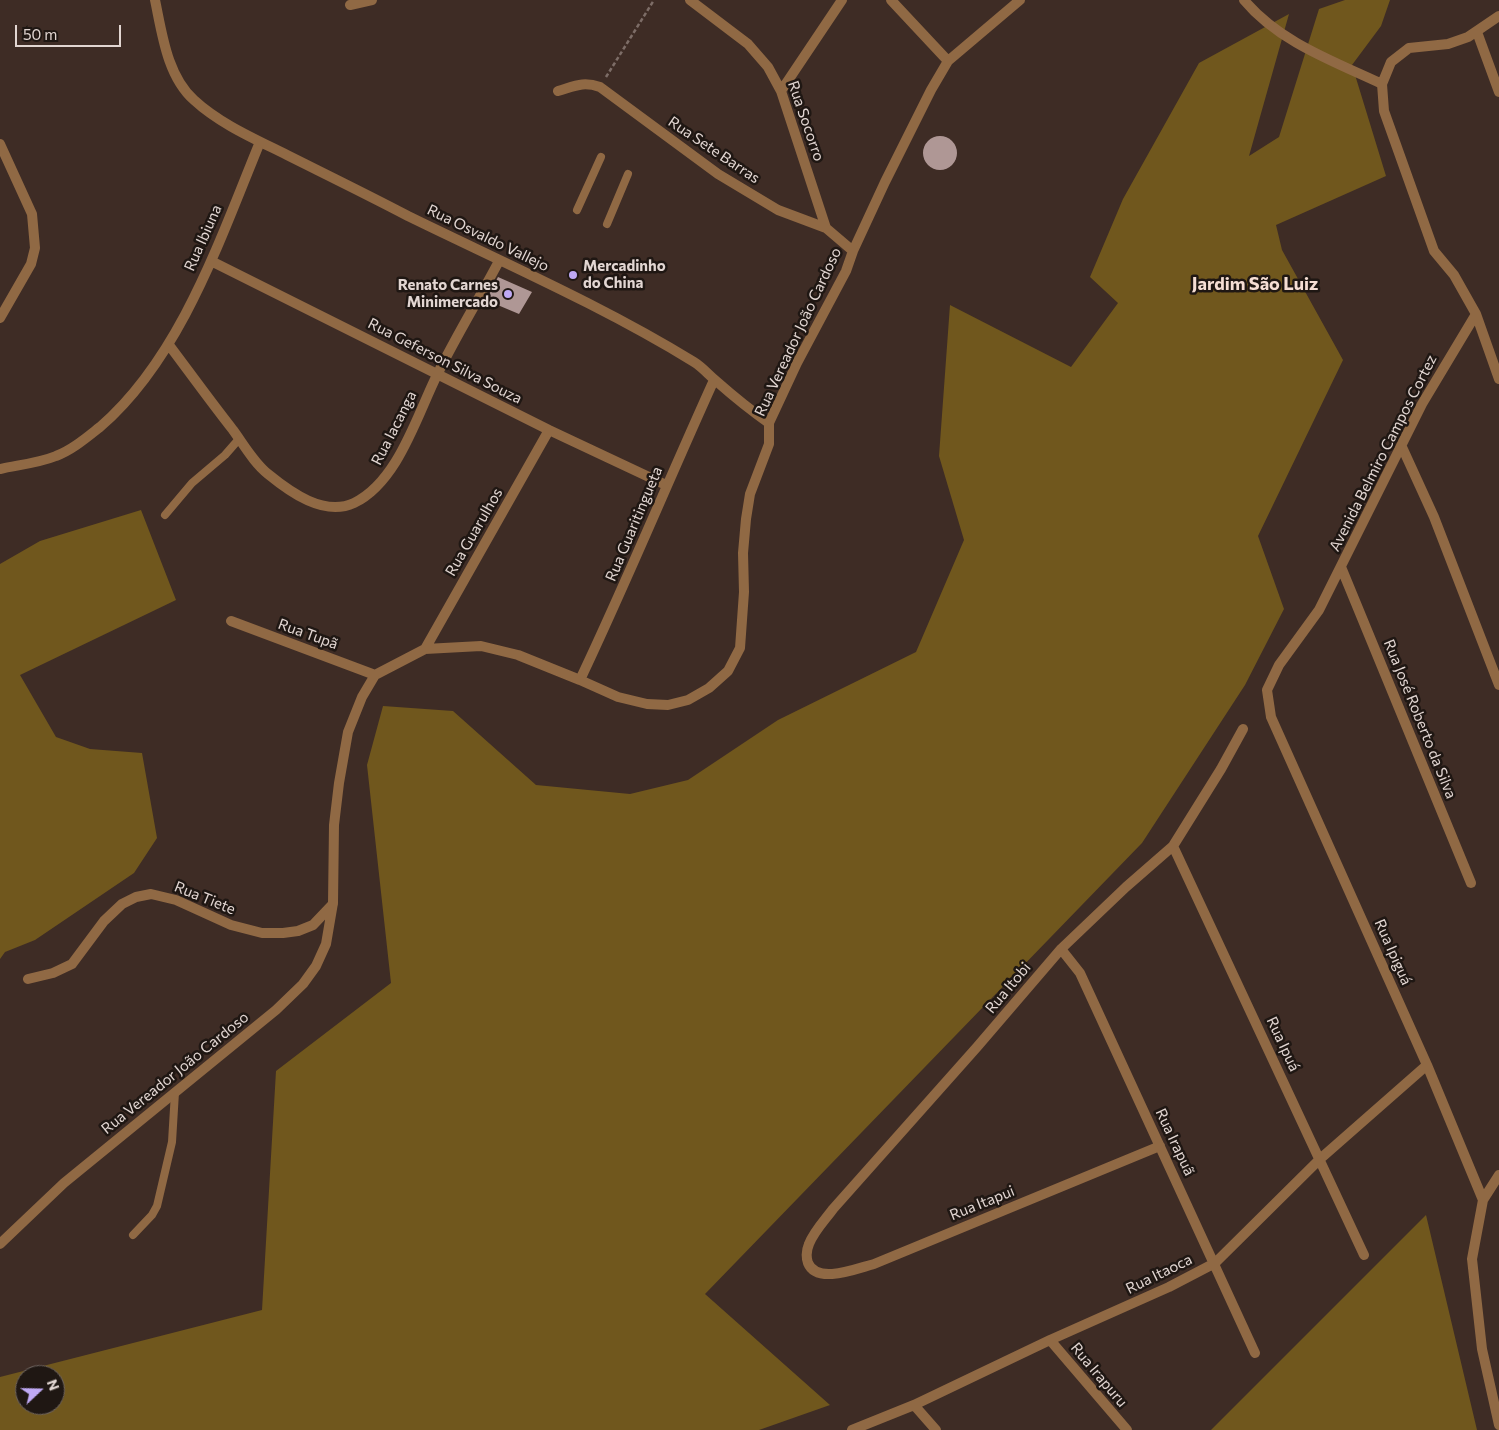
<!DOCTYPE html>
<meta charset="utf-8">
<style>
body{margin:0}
#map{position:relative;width:1499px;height:1430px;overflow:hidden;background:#3e2c25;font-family:Commissioner,sans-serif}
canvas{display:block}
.north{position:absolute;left:15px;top:1365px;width:50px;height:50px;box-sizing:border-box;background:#1f1713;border:1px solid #6d635f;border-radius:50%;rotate:69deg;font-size:14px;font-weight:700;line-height:20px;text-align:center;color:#e2d6d2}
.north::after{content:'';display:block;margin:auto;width:18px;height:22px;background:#bfa9f4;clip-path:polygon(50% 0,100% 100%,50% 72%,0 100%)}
.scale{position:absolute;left:15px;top:25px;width:106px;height:22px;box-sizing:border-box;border:2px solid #e2d6d2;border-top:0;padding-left:6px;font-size:15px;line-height:18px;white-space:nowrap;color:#e2d6d2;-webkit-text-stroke:4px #1f1713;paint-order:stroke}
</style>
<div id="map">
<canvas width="1499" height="1430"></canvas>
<div class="north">N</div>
<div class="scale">50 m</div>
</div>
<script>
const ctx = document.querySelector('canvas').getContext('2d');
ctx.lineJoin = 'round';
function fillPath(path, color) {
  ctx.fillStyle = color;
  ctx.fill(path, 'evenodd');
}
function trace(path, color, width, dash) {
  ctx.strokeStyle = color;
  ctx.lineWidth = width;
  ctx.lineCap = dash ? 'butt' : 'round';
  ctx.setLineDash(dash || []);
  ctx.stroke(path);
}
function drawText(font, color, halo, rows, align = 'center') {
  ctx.font = font + ' Commissioner,sans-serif';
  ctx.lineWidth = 5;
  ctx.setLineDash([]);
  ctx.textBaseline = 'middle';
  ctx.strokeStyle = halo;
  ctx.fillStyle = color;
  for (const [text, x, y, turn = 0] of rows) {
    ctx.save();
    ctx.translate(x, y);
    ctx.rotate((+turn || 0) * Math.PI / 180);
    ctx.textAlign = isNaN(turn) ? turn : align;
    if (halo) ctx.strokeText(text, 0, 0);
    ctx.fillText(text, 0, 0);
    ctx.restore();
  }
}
const forest = new Path2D(`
 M1345 0H1390L1381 26 1352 65 1386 176 1276 225 1282 250 1343 360 1258 536 1284 609 1245 685 1142 843 705 1294 830 1405 759 1430H0V1377L262 1310 276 1071 391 983 367 765 383 706 453 711 536 785 630 794 688 780 778 720 916 652 964 540 939 456 950 305 1071 367 1118 303 1090 277 1123 199 1199 63 1289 14 1249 156 1279 137 1319 9ZM25 1375H55V1405H25Z
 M141 510 176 600 20 675 56 737 90 749 142 753 157 838 134 873 35 940 5 952 0 959V564L40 541Z
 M1426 1215 1477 1430H1211Z`);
const building = new Path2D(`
 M923 153a17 17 0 1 1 34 0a17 17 0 1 1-34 0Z
 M498 277 532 292 519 314 500 306 487 298Z`);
const path = new Path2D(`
 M606 77 654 0`);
const service = new Path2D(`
 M577 210 601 157
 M607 224 628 174
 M165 515 192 483 225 455 239 439
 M133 1235 152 1215 157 1206 172 1142 175 1092`);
const minor = new Path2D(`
 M155 0C162 33 167 76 194 100 220 124 255 139 287 155 327 175 368 195 408 216 504 263 603 306 694 362 702 367 708 374 715 380 732 395 750 410 769 423
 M690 0 748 44 768 67 781 91 826 228
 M891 0 948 61
 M1244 0C1279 42 1333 61 1382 84
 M350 5 372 0
 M1499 16 1468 37 1448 44 1409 48 1391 62 1382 84 1384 111 1434 251 1454 275 1476 314 1499 379
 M1477 32 1499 92
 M558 91C575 86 583 81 600 87L718 174 778 210 826 228 853 251
 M781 91 842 0
 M0 144 32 214 35 248 31 264 0 318
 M211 261 549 430 666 485
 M1476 314 1422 404 1319 610 1279 665 1267 690 1271 717 1427 1065 1483 1200
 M169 345C190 373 211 402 233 430 244 445 254 463 268 474 290 492 324 517 354 503 398 482 417 415 437 375 456 336 479 299 499 261
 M1402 447 1434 517 1499 685
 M0 469C18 465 39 463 56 456 72 450 86 438 100 427 181 357 220 239 260 142
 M1341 567 1471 883
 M231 621 375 675
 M425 649 549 430
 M580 680C627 581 669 479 714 380
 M1173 846 1364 1255
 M1061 949 1080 973 1255 1353
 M28 979 53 973 72 964 104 921 122 904 136 897 151 894 176 900 231 925 262 933H283L298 931 313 925 333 904
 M1160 1146 874 1264C858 1268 817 1285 808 1263 806 1257 806 1251 809 1244 814 1231 825 1220 833 1209L977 1047 1061 949 1126 887 1173 846 1221 769 1243 729
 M1499 1175 1483 1200 1472 1259 1482 1349 1499 1425
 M0 1244 64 1183 276 1010 303 984 316 966 326 944 333 903 334 825 339 783 348 732 362 697 375 675 425 649 481 646 518 655 580 680 618 697 647 704 668 705 688 700 709 688 728 671 740 648 744 592 743 553 746 519 750 494 769 444V423L797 363 846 271 853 251 885 182 931 90 948 61 1020 0
 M1050 1340 1127 1430
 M914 1405 936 1430
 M852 1430 914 1405 1050 1340 1169 1287 1215 1263 1320 1159 1427 1065`);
const markers = [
 [573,275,5,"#bfa9f4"],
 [508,294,5,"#bfa9f4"]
];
const streetNames = [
 ["Rua Socorro",806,121,71],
 ["Rua Sete Barras",714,150,34],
 ["Rua Ibiuna",203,238,-66],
 ["Rua Osvaldo Vallejo",488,238,26],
 ["Rua Vereador João Cardoso",798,332,-65],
 ["Rua Geferson Silva Souza",445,361,27],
 ["Rua Iacanga",394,428,-63],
 ["Avenida Belmiro Campos Cortez",1383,453,-63],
 ["Rua Guaritingueta",634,524,-67],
 ["Rua Guarulhos",474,532,-60],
 ["Rua Tupã",308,634,20],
 ["Rua José Roberto da Silva",1420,719,68],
 ["Rua Tiete",205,898,22],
 ["Rua Ipiguá",1393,952,66],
 ["Rua Itobi",1008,988,-50],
 ["Rua Ipuá",1283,1044,65],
 ["Rua Vereador João Cardoso",175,1073,-39],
 ["Rua Irapuã",1175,1142,65],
 ["Rua Itapui",982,1203,-22],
 ["Rua Itaoca",1159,1274,-26],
 ["Rua Irapuru",1099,1375,50]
];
const poiNames = [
 ["Mercadinho",583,266],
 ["do China",583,283],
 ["Renato Carnes",498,285,"right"],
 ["Minimercado",498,302,"right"]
];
const quarterNames = [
 ["Jardim São Luiz",1255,284]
];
fillPath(forest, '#70571d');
fillPath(building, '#af9795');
trace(path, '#7d6d67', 2.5, [4, 2.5]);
trace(service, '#906944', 8);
trace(minor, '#906944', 10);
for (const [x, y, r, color] of markers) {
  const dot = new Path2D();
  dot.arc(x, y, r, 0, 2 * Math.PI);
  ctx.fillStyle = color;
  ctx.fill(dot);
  trace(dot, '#1f1713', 2);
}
drawText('15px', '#e2d6d2', '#1f1713', streetNames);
drawText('bold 15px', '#e2d6d2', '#1f1713', poiNames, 'left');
drawText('bold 18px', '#f5ded4', '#1f1713', quarterNames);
</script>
